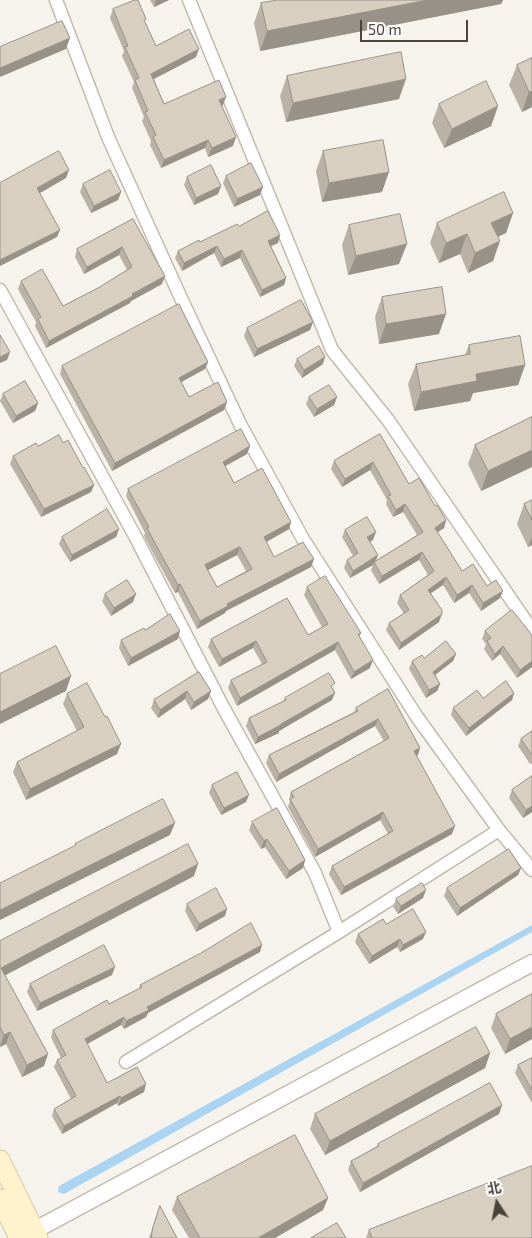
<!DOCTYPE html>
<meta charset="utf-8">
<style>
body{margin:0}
#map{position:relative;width:532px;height:1238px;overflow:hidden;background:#f6f3ec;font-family:"Exo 2","Noto Sans SC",sans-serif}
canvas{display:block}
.north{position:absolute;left:472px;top:1178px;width:50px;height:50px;-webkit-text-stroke:4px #fff;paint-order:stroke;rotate:349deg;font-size:14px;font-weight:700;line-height:20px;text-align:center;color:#4b4439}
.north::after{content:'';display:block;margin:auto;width:18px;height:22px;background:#4b4439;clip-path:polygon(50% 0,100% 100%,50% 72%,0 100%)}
.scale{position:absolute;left:360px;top:20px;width:108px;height:22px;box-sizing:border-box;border:2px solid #4b4439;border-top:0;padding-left:6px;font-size:15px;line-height:18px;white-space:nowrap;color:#4b4439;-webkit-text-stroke:4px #fff;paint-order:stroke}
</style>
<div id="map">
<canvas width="532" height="1238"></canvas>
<div class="north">北</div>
<div class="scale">50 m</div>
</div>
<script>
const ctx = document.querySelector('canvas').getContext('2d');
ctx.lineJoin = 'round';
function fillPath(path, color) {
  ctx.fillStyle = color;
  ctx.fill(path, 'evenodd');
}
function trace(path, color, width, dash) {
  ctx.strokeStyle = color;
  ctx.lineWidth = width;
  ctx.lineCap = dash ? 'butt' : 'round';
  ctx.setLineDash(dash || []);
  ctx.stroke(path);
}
const water = new Path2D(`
 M532 925V932L64 1194 58 1192 59 1186Z`);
const minor = new Path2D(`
 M56 0 108 137 180 296 240 424 303 539 417 717 499 830 532 870
 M189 0 332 350 388 420 532 630
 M0 290 135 536 223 707 315 873 339 932
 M126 1062 339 932 499 830`);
const tertiary = new Path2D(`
 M24 1236 532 963`);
const secondary = new Path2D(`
 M0 1160 38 1238
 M0 1199 19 1238`);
const wall = new Path2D(`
 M150 0H169L154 7Z
 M278 0H503L501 4 260 51 254 23 261 3Z
 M113 9 145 22 156 46 196 57 154 79 164 104 223 105 222 106 233 146 208 157 205 148 161 168 150 145 151 141 142 121 144 117 132 88 134 82 122 56 124 51 110 18Z
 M532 58V107L522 112 509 85 517 65Z
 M287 76 399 99 286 122 280 96Z
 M439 104 498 106 491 126 444 148 432 123Z
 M323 151 382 192 322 202 316 171Z
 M226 176 260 195 234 207 223 183Z
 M187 177 221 186 218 194 194 205 184 185Z
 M83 184 121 192 118 200 91 213 80 192Z
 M513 213 506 233 498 237 493 261 468 273 460 254 439 263 430 243 437 223Z
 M133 219 162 284 131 301 130 303 46 348 35 326 36 322 18 289 21 281 63 306 98 288 127 270 119 255 84 274 75 257 77 249Z
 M349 225 399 264 348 275 342 245Z
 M239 226 278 243 271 246 286 278 284 285 260 297 240 258 221 267 214 253 182 271 175 258 178 251 200 242Z
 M382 297 439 334 379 344 375 317Z
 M313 322 310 330 254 357 244 336 247 328Z
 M469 345 525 365 518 385 473 393 470 401 414 411 408 384 416 364 465 355Z
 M297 359 323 364 302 378 294 366Z
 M208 362 205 369 181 382 189 397 227 402 224 410 112 471 60 374 62 366Z
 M3 394 38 403 35 411 13 423 0 401Z
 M309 397H337L334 405 314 417 306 404Z
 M532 417V467L481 491 468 464 475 445Z
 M380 434 409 484 435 506 446 520 444 528 437 532 462 571 487 586 500 598 481 611 469 593 454 603 443 585 431 593 439 622 399 650 386 630 389 623 404 614 397 603 400 595 428 575 419 560 379 584 371 570 373 565 350 578 344 568 347 560 353 556 342 537 345 530 373 540 370 542 376 561 417 535 403 512 393 517 386 504 387 500 370 470 342 487 331 469 334 461Z
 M63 443 83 468 94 485 91 492 41 517 10 464 13 456 38 446Z
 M250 446 247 454 225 466 234 483 289 529 266 542 274 557 311 567 226 611 225 613 197 629 178 592 175 593 154 555 144 536 145 533 126 496 128 489ZM237 555 246 571 217 587 208 570Z
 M532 500V545L528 547 517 524 524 504Z
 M119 529 116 537 70 562 59 544 62 537Z
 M307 587 361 633 359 637 370 668 351 679 335 650 237 706 228 688 231 680 262 664 253 648 219 667 208 647 211 639 308 635 322 627 304 595Z
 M105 594 133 602 111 616 102 601Z
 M145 630 178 639 128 666 119 648 121 640Z
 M485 631 532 667 517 678 500 654 492 661 484 649 486 644 482 639Z
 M456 654 453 661 435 675 440 684 437 691 426 698 409 669 412 661Z
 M199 672 211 691 208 699 191 710 185 699 158 718 151 708 154 700Z
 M333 689 332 700 279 731V733L255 744 246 726 249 718 283 702 285 698Z
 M388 689 420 748 417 756 452 834 341 895 329 874 332 866 388 834 380 820 315 857 288 807 290 801 289 800 291 792 384 741 375 726 276 782 266 763 269 755 354 712 356 708Z
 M514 693 512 700 466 736 451 715 453 708 483 698Z
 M67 694 105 717 117 754 26 800 13 772 17 762 77 731 63 704Z
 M532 731V763L530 764 518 746 521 739Z
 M532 776V812L523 818 509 798 512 790Z
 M212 785 246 802 221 815 209 793Z
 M252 822 305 860 303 868 286 879 265 847 261 849 249 830Z
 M521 868 518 875 457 916 444 896 447 888Z
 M194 876 5 975 44 1066 22 1077 6 1044 0 1047V941Z
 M423 898 398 914 393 907 396 899Z
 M187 904 225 916 196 932 185 911Z
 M386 924 423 939 400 952 397 947 369 964 355 942 358 934Z
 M262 945 260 952 148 1013 146 1017 124 1029 121 1025 87 1044 107 1083 144 1092 118 1106 117 1103 62 1134 52 1116 54 1109 71 1099 54 1067 57 1060 61 1058 51 1037 53 1030 109 1004 139 989 140 985Z
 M112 975 37 1011 27 992 30 984Z
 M532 994V1039L505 1054 491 1028 496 1014Z
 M490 1053 485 1068 325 1155 310 1129 315 1114Z
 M532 1058V1103L515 1073 518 1065Z
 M502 1105 499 1114 360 1192 348 1170 351 1161 377 1146 378 1144Z
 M177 1197 328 1198 323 1210 275 1238H189L172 1210Z
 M160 1206 177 1238H149Z
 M369 1230 532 1238H366Z`);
const shadedWall = new Path2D(`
 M156 0H169L154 7Z
 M428 0H503L501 4 260 51 267 31Z
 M70 38 66 49 0 77V68Z
 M199 49 196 57 148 82 151 74Z
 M406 79 399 99 286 122 293 103Z
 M532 91V107L522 112 529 92Z
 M226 97 223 105 216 109 219 100Z
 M498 106 491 126 444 148 452 129Z
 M236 137 233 146 208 157 212 148Z
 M208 140 205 148 161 168 164 160Z
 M69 170 66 178 35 196 37 188Z
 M389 172 382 192 322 202 329 183Z
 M221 186 218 194 194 205 196 198Z
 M263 187 260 195 234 207 237 199Z
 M121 192 118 200 91 213 94 206Z
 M513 213 506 233 484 243 491 223Z
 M60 230 57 237 0 266V260Z
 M467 234 460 254 439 263 446 243Z
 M280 235 278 243 265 249 268 241Z
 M500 241 493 261 468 273 475 253Z
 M407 244 399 264 348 275 356 256Z
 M217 246 214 253 182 271 184 263Z
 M122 247 119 255 84 274 87 267Z
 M242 250 240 258 221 267 224 259Z
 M165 276 162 284 131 301 130 303 46 348 49 341Z
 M286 278 284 285 260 297 262 290Z
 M446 314 439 334 379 344 386 324Z
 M313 322 310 330 254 357 257 349Z
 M10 352 7 360 0 363V357Z
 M325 357 323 364 302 378 304 370Z
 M208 362 205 369 176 385 179 378Z
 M525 365 518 385 473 393 470 401 414 411 421 392 476 374Z
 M337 397 334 405 314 417 317 409Z
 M227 402 224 410 112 471 115 463Z
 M38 403 35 411 13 423 16 416Z
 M250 446 247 454 220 469 223 462Z
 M532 450V467L481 491 488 471Z
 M373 462 370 470 342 487 345 479Z
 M94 485 91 492 41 517 44 509Z
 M405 504 403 512 393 517 396 510Z
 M446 520 444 528 432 536 435 528Z
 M291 522 289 529 261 545 264 537Z
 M119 529 116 537 70 562 72 555Z
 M376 532 373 540 364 545 367 537Z
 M532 537V545L528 547Z
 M240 547 237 555 202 573 205 565Z
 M422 552 419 560 379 584 382 576Z
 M378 555 375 563 374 562 373 565 350 578 353 571Z
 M314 559 311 567 226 611 225 613 197 629 200 621 227 604Z
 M446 577 443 585 425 597 428 590Z
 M180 584 178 592 175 593 178 585Z
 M472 585 469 593 454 603 457 595Z
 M503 591 500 598 481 611 483 603Z
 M136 594 133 602 111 616 114 608Z
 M442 614 439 622 399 650 401 643Z
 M180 631 178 639 128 666 131 658Z
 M256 641 253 648 219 667 222 659Z
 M338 642 335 650 237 706 240 698Z
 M503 646 500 654 492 661 495 654Z
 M456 654 453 661 430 679 433 672Z
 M373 660 370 668 351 679 354 672Z
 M532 661V667L517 678 520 670Z
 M71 676 66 691 0 724V712Z
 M440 684 437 691 426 698 429 690Z
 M187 691 185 699 158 718 160 710Z
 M211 691 208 699 191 710 194 702Z
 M335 693 332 700 279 731V733L255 744 258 737Z
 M514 693 512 700 466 736 469 728Z
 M378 719 375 726 276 782 279 774Z
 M121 744 117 754 26 800 30 789Z
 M420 748 418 755 411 758 414 751Z
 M249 795 246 802 221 815 224 808Z
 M532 806V812L523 818 526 810Z
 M383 812 380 820 315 857 318 849Z
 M175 823 170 835 0 920V910Z
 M455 826 452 834 341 895 344 887Z
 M267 839 265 847 261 849 264 841Z
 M305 860 303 868 286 879 289 871Z
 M198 864 194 876 0 978 1 968Z
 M521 868 518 875 457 916 460 908Z
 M426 890 423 898 398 914 401 906Z
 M227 909 225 916 196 932 199 924Z
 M426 932 423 939 400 952 403 945Z
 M400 939 397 947 369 964 372 956Z
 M262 945 260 952 148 1013 146 1017 124 1029 126 1021 147 1007Z
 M115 967 112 975 37 1011 40 1003Z
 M124 1017 121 1025 82 1047 85 1039Z
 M532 1027V1039L505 1054 510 1039Z
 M10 1032 6 1044 0 1047 4 1035Z
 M490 1053 485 1068 325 1155 330 1141Z
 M48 1054 44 1066 22 1077 27 1065Z
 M146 1084 144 1092 118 1106 121 1098Z
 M120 1096 117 1103 62 1134 64 1126Z
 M502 1105 499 1114 360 1192 363 1183Z
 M328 1198 323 1210 275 1238H258Z`);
const building = new Path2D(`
 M135 0H138L146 19 144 20 156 46 189 29 199 49 151 74 164 104 219 80 226 97 219 100 236 137 212 148 208 140 164 160 153 137 156 135 145 112 148 111 135 80 139 78 125 47 128 46 113 9Z
 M278 0H428L267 31 261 3Z
 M62 21 70 38 0 68V47Z
 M401 52 406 79 293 103 287 76Z
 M532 58V91L529 92 517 65Z
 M486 81 498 106 452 129 439 104Z
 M383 140 389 172 329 183 323 151Z
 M59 151 69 170 37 188 60 230 0 260V183Z
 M251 163 263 187 237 199 226 176Z
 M211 165 221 186 196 198 187 177Z
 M110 170 121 192 94 206 83 184Z
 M504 192 513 213 491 223 500 241 475 253 467 234 446 243 437 223Z
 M268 211 280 235 268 241 286 278 262 290 242 250 224 259 217 246 184 263 178 251 199 240 200 242 237 224 239 226Z
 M400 214 407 244 356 256 349 225Z
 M133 219 165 276 132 294 133 296 49 341 38 319 41 317 21 281 42 269 63 306 98 288 132 267 122 247 87 267 77 249Z
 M442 287 446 314 386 324 382 297Z
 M301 300 313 322 257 349 247 328Z
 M179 304 208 362 179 378 189 397 218 382 227 402 115 463 62 366Z
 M0 335 10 352 0 357Z
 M520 336 525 365 476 374 477 381 421 392 416 364 470 354 469 345Z
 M319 346 325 357 304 370 297 359Z
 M25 381 38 403 16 416 3 394Z
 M329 385 337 397 317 409 309 397Z
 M532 417V450L488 471 475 445Z
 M241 429 250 446 223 462 234 483 262 468 291 522 264 537 274 557 303 542 314 559 227 604 228 606 200 621 180 584 178 585 157 547 147 528 149 527 128 489ZM240 547 252 569 217 587 205 565Z
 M380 434 409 484 419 478 435 506 437 505 446 520 435 528 462 571 473 564 487 586 496 580 503 591 483 603 472 585 457 595 446 577 428 590 442 610V614L401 643 389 623 409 610 400 595 434 571 422 552 382 576 374 562 423 532 405 504 396 510 388 496 391 495 373 462 345 479 334 461Z
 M59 435 63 443 68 440 83 468 84 467 94 485 44 509 13 456 36 443 38 446Z
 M532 500V520L524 504Z
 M107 509 119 529 72 555 62 537Z
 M367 517 376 532 367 537 378 555 353 571 347 560 358 553 345 530Z
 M325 576 361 633 358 634 373 660 354 672 338 642 240 698 231 680 267 662 256 641 222 659 211 639 287 598 308 635 328 624 307 587Z
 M127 580 136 594 114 608 105 594Z
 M512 610 532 635V661L520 670 503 646 495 654 487 641 491 638 485 631Z
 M170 614 180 631 131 658 121 640 144 628 145 630Z
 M446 641 456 654 433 672 440 684 429 690 412 661 422 655 424 658Z
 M56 646 71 676 0 712V674Z
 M199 672 211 691 194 702 187 691 160 710 154 700Z
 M329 673 335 683 331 686 335 693 281 724V725L258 737 249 718 286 700 285 698Z
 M506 681 514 693 469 728 453 708 477 690 483 698Z
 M87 683 105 717 107 716 121 744 30 789 17 762 84 727 67 694Z
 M388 689 420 748 414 751 455 826 344 887 332 866 393 831 383 812 318 849 290 799 294 797 291 792 389 738 378 719 279 774 269 755 358 711 356 708Z
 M532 731V755L521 739Z
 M237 772 249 795 224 808 212 785Z
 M532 776V806L526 810 512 790Z
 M163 799 175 823 0 910V883L76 845 75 844Z
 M277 808 305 860 289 871 267 839 264 841 252 822Z
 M188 844 198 864 1 968 48 1054 27 1065 10 1032 4 1035 0 1027V941Z
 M509 849 521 868 460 908 447 888Z
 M422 883 426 890 401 906 396 899Z
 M216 888 227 909 199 924 187 904Z
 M413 909 426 932 403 945 400 939 372 956 358 934 383 919 386 924Z
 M251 923 262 945 147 1007 149 1010 126 1021 124 1017 85 1039 107 1083 137 1067 146 1084 121 1098 120 1096 64 1126 54 1109 76 1096 57 1060 66 1055 53 1030 107 1000 109 1004 142 987 140 985 201 953Z
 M104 945 115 967 40 1003 30 984Z
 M532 994V1027L510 1039 496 1014Z
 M476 1027 490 1053 330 1141 315 1114Z
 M532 1058V1090L518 1065Z
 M490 1083 502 1105 363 1183 351 1161 379 1146 378 1144Z
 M295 1135 328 1198 258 1238H200L177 1197Z
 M532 1166V1238H372L369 1230Z
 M160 1206 177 1238H151L153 1227Z
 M337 1223 346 1238H311Z`);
fillPath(water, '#a9d4f2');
trace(minor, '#c2bbae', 15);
trace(tertiary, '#c2bbae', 19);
trace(secondary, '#d6c79b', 21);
trace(minor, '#fff', 12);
trace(tertiary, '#fff', 16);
trace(secondary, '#fff3cd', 19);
fillPath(wall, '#bab2a6');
fillPath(shadedWall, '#979187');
fillPath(building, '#d8cfc1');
trace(building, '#979187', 1);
</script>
